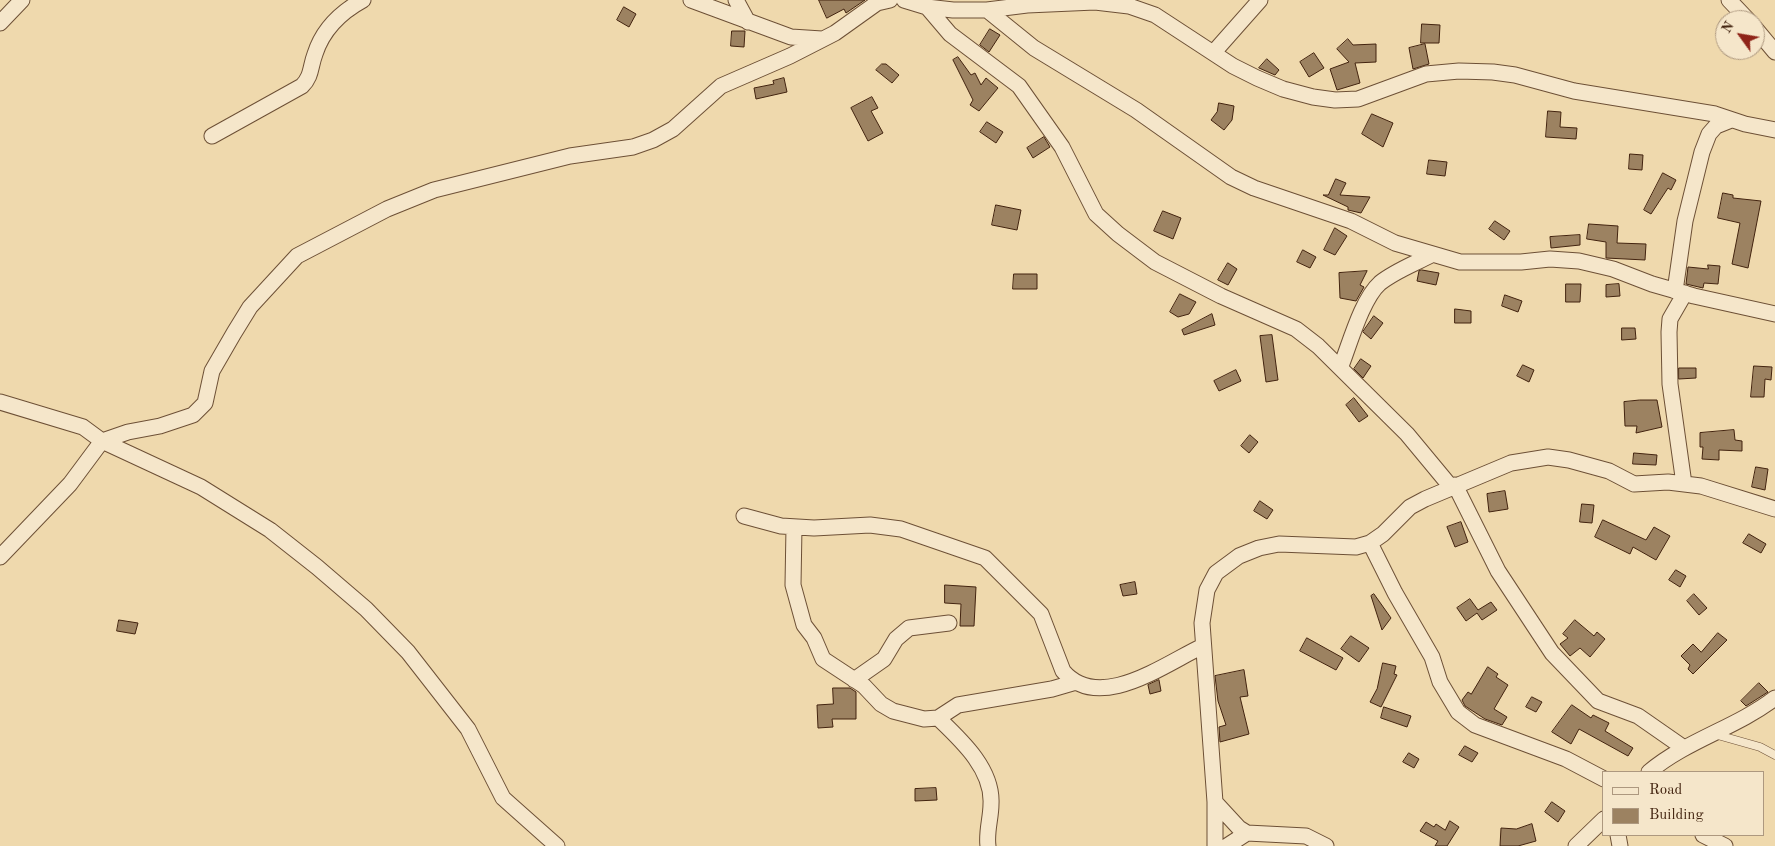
<!DOCTYPE html>
<style>
body{margin:0}
#map{position:relative;width:1775px;height:846px;overflow:hidden;background:#efd9ad;font-family:"Old Standard TT",serif}
canvas{display:block}
.legend{position:absolute;left:1602px;top:771px;width:162px;height:65px;box-sizing:border-box;background:#f5e6ca;border:1px solid #ad987f;margin:0;padding:6px 9px;list-style:none;font-size:15px;color:#42230f}
.legend li{display:flex;align-items:center;gap:10px;height:25px}
.legend b{width:25px;border:1px solid #ad987f}
.north{position:absolute;left:1715px;top:10px;width:50px;height:50px;box-sizing:border-box;background:#f5e6ca;border:1px solid #ad987f;border-radius:50%;rotate:302deg;font-size:14px;font-weight:700;line-height:20px;text-align:center;color:#42230f}
.north::after{content:'';display:block;margin:auto;width:18px;height:22px;background:#8f2418;clip-path:polygon(50% 0,100% 100%,50% 72%,0 100%)}
</style>
<div id="map">
<canvas width="1775" height="846"></canvas>
<ul class="legend">
<li><b style="height:6px;background:#f5e6ca"></b>Road</li>
<li><b style="height:14px;background:#9c8261"></b>Building</li>
</ul>
<div class="north">N</div>
</div>
<script>
const ctx = document.querySelector('canvas').getContext('2d');
ctx.lineJoin = 'round';
function fillPath(path, color) {
  ctx.fillStyle = color;
  ctx.fill(path, 'evenodd');
}
function trace(path, color, width, dash) {
  ctx.strokeStyle = color;
  ctx.lineWidth = width;
  ctx.lineCap = dash ? 'butt' : 'round';
  ctx.setLineDash(dash || []);
  ctx.stroke(path);
}
const building = new Path2D(`
 M819 0H865L846 13 844 9 827 18Z
 M624 7 636 14 629 27 617 20Z
 M1422 24 1440 25 1439 43H1421Z
 M990 29 1000 35 989 52 980 45Z
 M732 31H745L744 47 731 46Z
 M1348 39 1353 45 1376 44V62L1355 63 1360 83 1337 90 1330 69 1349 62 1337 49Z
 M1425 44 1429 64 1413 69 1409 48Z
 M1314 53 1324 68 1309 77 1300 62Z
 M958 57 971 75 975 73 981 85 986 78 998 88 979 111 970 105 973 100 953 60Z
 M1267 59 1279 70 1275 75 1259 68Z
 M882 64H886L899 75 892 83 876 70Z
 M784 78 787 92 756 99 754 88 774 84 773 81Z
 M872 97 878 108 871 111 883 133 868 141 851 108Z
 M1219 103 1234 106 1232 120 1224 130 1211 120 1217 112Z
 M1548 111 1561 112 1560 127 1577 128 1576 139 1546 137Z
 M1372 114 1393 123 1383 147 1362 134Z
 M987 122 1003 132 996 143 980 132Z
 M1044 137 1050 147 1033 158 1027 148Z
 M1630 154 1643 155 1642 170 1629 169Z
 M1429 160 1447 162 1445 176 1427 174Z
 M1663 173 1676 180 1671 190 1668 188 1651 214 1644 210Z
 M1336 179 1346 183 1340 195 1370 197 1361 213 1348 210V207L1323 195H1328Z
 M1723 193 1733 195V198L1761 201 1748 268 1732 264 1740 223 1718 218Z
 M996 205 1021 210 1017 230 992 225Z
 M1163 211 1181 218 1173 239 1154 231Z
 M1495 221 1510 231 1504 240 1489 229Z
 M1589 224 1618 226 1617 243 1646 244 1645 260 1606 258V242L1587 239Z
 M1335 228 1347 236 1335 255 1324 250Z
 M1580 235V245L1551 248 1550 237Z
 M1303 250 1316 257 1310 268 1297 262Z
 M1228 263 1237 269 1228 285 1218 280Z
 M1708 265 1720 266 1718 284 1704 283 1703 288 1686 284 1688 267 1708 269Z
 M1422 270 1439 273 1436 285 1417 281 1419 271Z
 M1367 271 1360 285 1364 287 1356 301 1340 298 1339 273Z
 M1014 274H1037V289H1013Z
 M1566 284H1581L1580 302H1566Z
 M1619 284 1620 296 1606 297V285Z
 M1180 294 1196 302 1189 314 1178 317 1170 312Z
 M1505 295 1522 301 1518 312 1502 306Z
 M1455 309 1471 311V323H1455Z
 M1212 314 1215 325 1184 335 1182 330Z
 M1374 316 1383 323 1371 339 1363 332Z
 M1622 328H1635L1636 339 1622 340Z
 M1272 335 1278 380 1266 382 1260 336Z
 M1361 359 1371 366 1363 378 1354 369Z
 M1523 365 1534 370 1529 382 1517 376Z
 M1754 366 1772 367 1771 380 1765 379 1764 397H1751Z
 M1679 368H1696V378L1679 379Z
 M1236 370 1241 381 1219 391 1214 381Z
 M1354 398 1368 416 1359 422 1346 405Z
 M1640 400H1657L1662 427 1636 433 1637 426H1625L1624 402Z
 M1734 430 1735 440 1742 441V451L1719 450V460L1702 459 1703 447H1700V433Z
 M1250 435 1258 442 1249 453 1241 446Z
 M1634 453 1657 455 1656 465 1633 464Z
 M1756 467 1768 469 1765 490 1752 487Z
 M1505 491 1508 509 1489 512 1487 494Z
 M1260 501 1273 510 1267 519 1254 511Z
 M1582 504 1594 505 1592 523 1580 522Z
 M1603 520 1646 540 1654 527 1670 536 1656 560 1633 547 1630 554 1595 537Z
 M1461 522 1468 542 1455 547 1447 527Z
 M1749 534 1766 544 1761 553 1743 543Z
 M1676 570 1686 576 1680 587 1669 580Z
 M1135 582 1137 594 1123 596 1120 585Z
 M945 585 976 587 974 626H960L961 604 945 603Z
 M1374 594 1391 618 1382 630 1371 596Z
 M1694 594 1707 608 1699 615 1687 601Z
 M1470 599 1478 610 1491 602 1497 610 1482 620 1477 613 1466 621 1457 608Z
 M119 620 138 623 135 634 117 631Z
 M1575 620 1594 636 1597 632 1605 639 1590 657 1580 648 1570 656 1560 644 1568 638 1563 634Z
 M1718 633 1727 640 1693 674 1688 669 1690 665 1681 656 1693 644 1701 652Z
 M1351 636 1369 648 1359 662 1341 649Z
 M1307 638 1343 658 1336 670 1300 651Z
 M1383 663 1396 666 1394 674 1397 675 1381 707 1370 702 1377 689Z
 M1488 667 1498 674 1496 677 1508 685 1494 709 1507 717 1502 725 1485 719 1465 706 1462 700 1468 692 1471 694Z
 M1244 670 1248 696 1240 697 1249 734 1220 742 1219 727 1226 725 1218 701 1215 676Z
 M1159 680 1161 691 1150 694 1148 685Z
 M1759 683 1768 692 1746 706 1741 701Z
 M833 688H850L856 692V719H832L833 727 818 728 817 705 833 704Z
 M1532 697 1542 702 1536 712 1526 707Z
 M1572 705 1591 718 1593 715 1609 723 1605 731 1633 748 1628 756 1579 729 1571 744 1552 732Z
 M1384 707 1411 716 1407 727 1381 718Z
 M1465 746 1478 753 1472 762 1459 755Z
 M1409 753 1419 759 1414 768 1403 762Z
 M936 788 937 800 915 801V789Z
 M1552 802 1565 811 1558 822 1545 812Z
 M1450 821 1459 827 1447 846H1435L1438 841 1420 831 1426 822 1434 827 1436 824 1445 830Z
 M1532 824 1536 841 1518 846H1500L1501 828 1516 829Z`);
const service = new Path2D(`
 M1714 734 1760 747 1775 755`);
const minor = new Path2D(`
 M691 0 791 37 822 39
 M736 0 748 22
 M904 0 927 7 953 10H987L1027 5 1095 2 1129 6 1155 15 1233 66 1257 78 1283 89 1313 97 1335 100 1358 99 1426 74 1459 71 1493 72 1515 75 1574 91 1715 114 1745 124 1775 130
 M1729 0 1748 20
 M927 7 950 34 1019 86 1062 147 1096 214 1118 234 1155 262 1221 296 1296 329 1318 346 1407 434 1451 487
 M987 10 1034 48 1136 110 1231 177 1254 188 1351 221 1395 243 1460 262H1521L1550 259 1579 261 1613 269 1652 284 1694 296 1775 314
 M0 23 22 0
 M1755 28 1775 52
 M1214 52 1260 0
 M212 136 302 86C312 76 310 67 315 54 323 29 341 12 363 0
 M1675 291 1685 221 1702 152 1709 134 1716 126 1731 120
 M1341 366C1350 343 1362 299 1380 283 1395 271 1414 264 1431 255
 M0 402 83 427 102 441 201 487 270 530 317 567 366 609 408 652 468 729 503 798 557 846
 M1684 484 1670 384 1669 332 1670 319 1685 293
 M1455 485 1498 571 1552 653 1598 701 1638 716 1684 748
 M744 516 781 526 814 528 870 525 901 529 985 558 1041 614 1063 671C1099 714 1166 663 1203 646
 M794 527 793 585 804 625 814 638 823 659 864 686 881 704 893 711 924 719 938 718 958 705 1052 689 1076 682
 M1370 543 1395 593 1432 657 1440 682 1458 712 1475 725 1566 759 1604 779
 M0 557 70 484 102 441 128 432 160 426 193 415 205 403 212 371 234 333 250 307 297 256 387 209 434 190 570 156 633 147 653 140 673 129 721 86 790 56 835 33 877 3 890 0
 M854 680 884 659 896 639 909 628 949 623
 M938 718C961 740 993 769 991 804 991 818 986 832 988 846
 M1649 772C1687 740 1736 728 1775 698
 M1215 802 1239 828 1247 833 1306 836 1326 846
 M1618 835 1620 846
 M1703 835 1725 846
 M1215 846V802L1202 623 1207 590 1216 573 1239 556 1259 548 1279 544 1356 547 1370 543 1383 534 1410 507 1425 499 1511 463 1548 457 1569 460 1609 471 1634 484 1668 482 1701 486 1775 509
 M1227 846 1247 833
 M1576 846 1604 819`);
fillPath(building, '#9c8261');
trace(building, '#42230f', 1);
trace(service, '#6d5036', 9);
trace(minor, '#6d5036', 17);
trace(service, '#f5e6ca', 8);
trace(minor, '#f5e6ca', 15);
</script>
